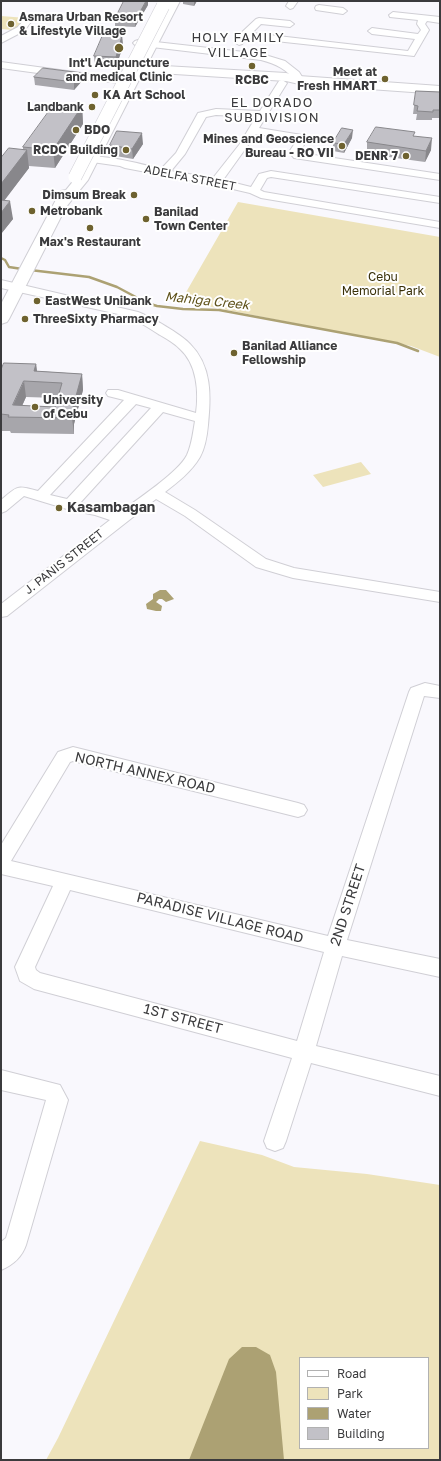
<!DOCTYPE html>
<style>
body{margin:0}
#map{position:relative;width:441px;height:1461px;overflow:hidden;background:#f9f8fd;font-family:"Golos Text",sans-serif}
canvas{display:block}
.frame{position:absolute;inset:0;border:2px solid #3b3b3d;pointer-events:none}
.legend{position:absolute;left:299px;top:1357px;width:130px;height:92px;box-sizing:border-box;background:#fff;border:1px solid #b1b1b1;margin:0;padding:5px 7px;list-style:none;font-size:12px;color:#3b3b3d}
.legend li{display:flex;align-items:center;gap:8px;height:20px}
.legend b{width:20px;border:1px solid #b1b1b1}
</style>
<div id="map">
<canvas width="441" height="1461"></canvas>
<div class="frame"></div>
<ul class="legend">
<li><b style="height:5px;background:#fff"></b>Road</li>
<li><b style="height:11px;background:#ede3bb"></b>Park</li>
<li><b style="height:11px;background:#aca173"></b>Water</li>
<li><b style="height:11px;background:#c2c1c7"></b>Building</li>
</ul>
</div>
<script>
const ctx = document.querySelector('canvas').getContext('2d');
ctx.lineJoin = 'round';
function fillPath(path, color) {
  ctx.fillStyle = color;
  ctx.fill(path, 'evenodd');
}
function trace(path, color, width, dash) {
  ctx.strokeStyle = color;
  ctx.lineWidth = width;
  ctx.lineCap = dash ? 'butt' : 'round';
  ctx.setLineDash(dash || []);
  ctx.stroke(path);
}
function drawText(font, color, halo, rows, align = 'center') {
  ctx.font = font + ' "Golos Text",sans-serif';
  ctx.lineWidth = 4;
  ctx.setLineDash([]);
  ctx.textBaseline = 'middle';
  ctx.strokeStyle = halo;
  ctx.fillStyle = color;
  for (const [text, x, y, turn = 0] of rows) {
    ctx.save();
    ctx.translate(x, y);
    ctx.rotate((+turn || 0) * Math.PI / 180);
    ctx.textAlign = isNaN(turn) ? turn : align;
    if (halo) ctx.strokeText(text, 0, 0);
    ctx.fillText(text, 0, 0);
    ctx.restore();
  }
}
const green = new Path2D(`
 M1 16 26 18 14 30 1 29Z
 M238 202 440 237V357L411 346 181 301Z
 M361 462 371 474 323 487 313 475Z
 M200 1141 262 1155 294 1167 367 1174 440 1185V1460H46L58 1438ZM300 1358H428V1448H300Z`);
const water = new Path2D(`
 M160 590H166L174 599 166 602 162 599H159L156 602 162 606 161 611H156L147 609 146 604 153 599V594Z
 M242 1347H256L270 1355 276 1372 284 1460H189L229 1359Z`);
const stream = new Path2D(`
 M1 258 5 260 9 267 22 269
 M30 270 89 277 117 287 147 303 157 306 183 309 219 310 397 343 418 351`);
const minor = new Path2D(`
 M289 1H298L293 8 290 9 286 6Z
 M319 5 343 8 347 11 343 14 316 10 315 8 316 6Z
 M393 12 440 17V23L427 21 425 24 429 30 414 56 248 38 242 44 239 45 234 42 241 33 256 19 259 18 290 21 294 24 290 27 261 24 252 33 408 51 415 39 372 34 368 31 372 28 418 34 421 30 417 24 418 20 390 17 389 15Z
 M30 15 34 18 24 31 1 43V36L18 27 27 16Z
 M138 40 262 54 285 61 299 72 304 80 302 82H296C287 69 276 64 261 60L135 45 133 43 135 41Z
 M1 62 89 74 133 78 138 81 133 84 89 80 1 68Z
 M282 80 287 83 259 128 308 136 309 138 299 152 301 153 440 174V180L294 158 289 152 297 140 256 134 223 180 251 187 259 174 271 171 440 197V203L271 177 267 178 260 190 264 192 440 222V228L261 198 250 193 220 186 125 168 120 166 92 162 87 159C94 151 149 166 161 169L176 153 198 113 216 109 260 111 279 81ZM216 115 256 117 239 145 213 178 171 171 185 154 206 117Z
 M1 280 138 312C151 317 181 334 190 344 212 366 211 396 208 425 207 436 205 448 200 457 191 472 178 482 165 492L195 510 266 559 294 568 440 592V602L293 578 256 567 185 516 156 499 7 616 1 617V604L110 520 95 515 70 510 24 496 6 511 1 513V500C18 486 16 485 38 491L124 400 108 396 106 393 108 390H118L196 413C199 392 197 364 180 349 174 343 167 339 160 335 146 326 134 318 118 314L1 288ZM136 404 151 408 67 499 50 495ZM163 412 195 421C193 432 192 444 187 455 178 473 136 500 119 513L104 508 80 503Z
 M425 683 440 686V698L424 696 347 940 440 959V977L342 956 316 1046 440 1076V1096L311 1063 286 1141 283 1148 275 1151 267 1148 264 1141 292 1058 34 989 20 981 15 967 53 886 1 874V845L58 752 73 747 298 803 304 805 307 810 304 815 298 817 73 761 70 762 11 861 328 936 409 692 411 688ZM70 890 324 952 297 1041 40 973 36 970 35 967Z
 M1 1070 60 1085 68 1100 26 1245C22 1257 13 1265 1 1270V1242L6 1238 46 1100 1 1090Z`);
const major = new Path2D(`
 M168 1H180L147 65 286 73 299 76 440 86V94L299 84 286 81 143 72 88 180 66 207 9 319 7 322 1 324V304L59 194 61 191 66 190 75 179 132 71 122 70 120 67 122 64H135Z`);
const majorBridge = new Path2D(`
 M75 177 163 6`);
const wall = new Path2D(`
 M183 1H197L194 6 183 4Z
 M148 5 135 27 115 26V19Z
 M122 36 123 46 116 67H95L94 56Z
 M82 73V81L74 90 35 85 34 77Z
 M416 91 440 92V118H432V120H416L417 114H413Z
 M82 106 83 124 55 168 29 166V168L4 200 13 219 1 234V158L23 150V147Z
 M414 136 431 150 425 162 367 154V142Z
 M352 138 344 153 333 151V143Z
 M143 144 133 159 110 155V145Z
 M36 364 37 371 82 374 83 390 74 424V434L11 433 10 431H1V370ZM26 397 57 398 55 407 22 406Z`);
const shadedWall = new Path2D(`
 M146 1H148V5L135 27V21Z
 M194 1H197L194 6Z
 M122 36 123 46 116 67V57Z
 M82 73V81L74 90V82Z
 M82 106 83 124 55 168 53 150Z
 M353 130 352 138 344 153V144Z
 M142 133 143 144 133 159 132 149Z
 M432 138 431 150 425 162 426 151Z
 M27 150 29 168 1 205V184Z
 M10 201 13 219 1 234V213Z
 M36 364 38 380 34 371Z
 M82 374 83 390 74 424V434L72 418 73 407Z
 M24 381 26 397 17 417 13 405Z`);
const building = new Path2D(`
 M124 1H146L135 21 115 19Z
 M103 35 122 36 116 57 94 56Z
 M43 68 82 73 74 82 34 77Z
 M416 91 440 92V110H433V112L417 111 418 106 414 105Z
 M55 103 82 106 53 150 23 147Z
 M376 127 415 132 413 136 432 138 426 151 367 142Z
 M342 128 353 130 344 144 333 143Z
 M117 131 142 133 132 149 110 145Z
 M9 148 27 150 1 184V158Z
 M1 200 10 201 1 213Z
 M4 363 36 364 34 371 82 374 73 407 72 418 8 417 9 415 1 414V370ZM24 381 62 383 55 407 13 405Z`);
const markers = [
 [11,24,4,"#6e622f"],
 [119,48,5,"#6e622f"],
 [252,66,4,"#6e622f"],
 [385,79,4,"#6e622f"],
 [95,95,4,"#6e622f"],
 [92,107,4,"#6e622f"],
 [76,130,4,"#6e622f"],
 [342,146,4,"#6e622f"],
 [126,150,4,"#6e622f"],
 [406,156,4,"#6e622f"],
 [134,195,4,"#6e622f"],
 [32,211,4,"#6e622f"],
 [146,219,4,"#6e622f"],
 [90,228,4,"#6e622f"],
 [37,301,4,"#6e622f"],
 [25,319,4,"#6e622f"],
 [234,353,4,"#6e622f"],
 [35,407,4,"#6e622f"],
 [59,508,4,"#6e622f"]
];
const farPoinames = [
 ["Asmara Urban Resort",19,17],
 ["& Lifestyle Village",19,31],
 ["Int'l Acupuncture",119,63,"center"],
 ["and medical Clinic",119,77,"center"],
 ["Meet at",377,72,"right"],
 ["Fresh HMART",377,86,"right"],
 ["RCBC",252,80,"center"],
 ["KA Art School",103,95],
 ["Landbank",84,107,"right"],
 ["BDO",84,130],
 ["Mines and Geoscience",334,139,"right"],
 ["Bureau - RO VII",334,153,"right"],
 ["RCDC Building",118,150,"right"],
 ["DENR 7",398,156,"right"],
 ["Dimsum Break",126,195,"right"],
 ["Metrobank",40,211],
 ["Banilad",154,212],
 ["Town Center",154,226],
 ["Max's Restaurant",90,242,"center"],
 ["EastWest Unibank",45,301],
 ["ThreeSixty Pharmacy",33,319],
 ["Banilad Alliance",242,346],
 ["Fellowship",242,360],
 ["University",43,400],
 ["of Cebu",43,414]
];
const farStreetnames = [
 ["ADELFA STREET",190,178,11],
 ["J. PANIS STREET",64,562,-38]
];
const farParknames = [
 ["Cebu",383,277],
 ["Memorial Park",383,291]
];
const farNeighbourhoodnames = [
 ["HOLY FAMILY",238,38],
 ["VILLAGE",238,53],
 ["EL DORADO",272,103],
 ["SUBDIVISION",272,118]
];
const farWaternames = [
 ["Mahiga Creek",207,301,6]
];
const poiNames = [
 ["Kasambagan",67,508]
];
const streetNames = [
 ["NORTH ANNEX ROAD",145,773,13],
 ["2ND STREET",348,905,-72],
 ["PARADISE VILLAGE ROAD",220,918,14],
 ["1ST STREET",183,1019,15]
];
fillPath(green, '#ede3bb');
fillPath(water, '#aca173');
trace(stream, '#aca173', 2.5);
trace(minor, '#d0cfd5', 2);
trace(major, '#d0cfd5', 2);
fillPath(minor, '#fff');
fillPath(major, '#fff');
trace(majorBridge, '#d0cfd5', 14, []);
trace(majorBridge, '#fff', 13);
fillPath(wall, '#a7a6ab');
fillPath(shadedWall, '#88878b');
fillPath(building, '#c2c1c7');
trace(building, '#88878b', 1);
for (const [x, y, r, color] of markers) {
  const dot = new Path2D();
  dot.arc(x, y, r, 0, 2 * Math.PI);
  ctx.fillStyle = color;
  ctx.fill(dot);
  trace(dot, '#fff', 1.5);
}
drawText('bold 12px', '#3b3b3d', '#fff', farPoinames, 'left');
drawText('12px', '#3b3b3d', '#fff', farStreetnames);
drawText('12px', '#393008', '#fff', farParknames);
ctx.letterSpacing = '1px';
drawText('13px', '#3b3b3d', '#fff', farNeighbourhoodnames);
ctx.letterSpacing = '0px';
drawText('italic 13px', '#5e5119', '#fff', farWaternames);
drawText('bold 14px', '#3b3b3d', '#fff', poiNames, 'left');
drawText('14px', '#3b3b3d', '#fff', streetNames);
</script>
